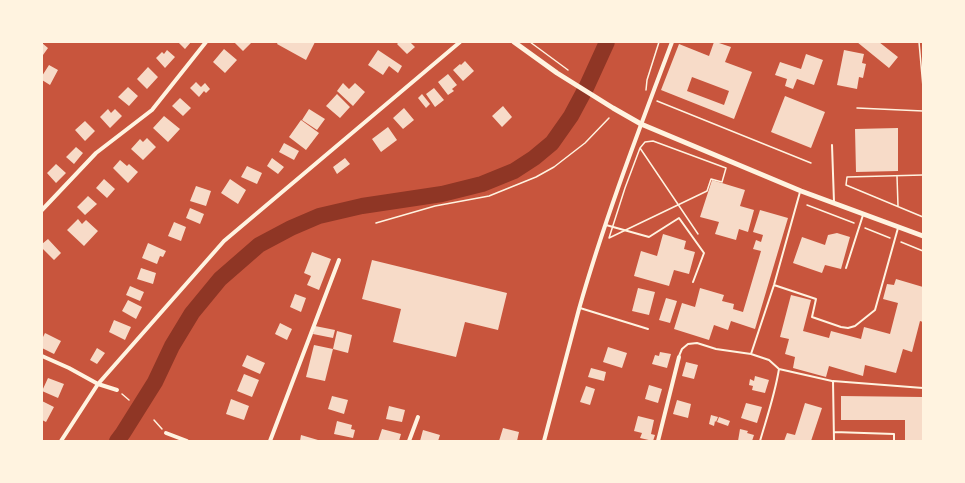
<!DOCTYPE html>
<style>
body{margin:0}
#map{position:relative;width:965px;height:483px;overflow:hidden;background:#c8553d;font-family:Roboto,sans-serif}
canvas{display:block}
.frame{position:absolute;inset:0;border:43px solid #fff3e0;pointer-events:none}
</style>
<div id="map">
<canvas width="965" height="483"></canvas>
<div class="frame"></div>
</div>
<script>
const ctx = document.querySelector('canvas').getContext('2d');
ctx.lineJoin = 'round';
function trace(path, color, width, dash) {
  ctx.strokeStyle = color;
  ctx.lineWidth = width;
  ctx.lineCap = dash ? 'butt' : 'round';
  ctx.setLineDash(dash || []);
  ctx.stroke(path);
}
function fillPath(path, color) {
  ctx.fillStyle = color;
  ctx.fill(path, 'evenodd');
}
const river = new Path2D(`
 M117 441 123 433 155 382 172 346 192 313 220 279 259 245 291 228 319 216 362 206 442 194 482 184 514 171 534 158 552 143 571 116 586 88 607 42`);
const building = new Path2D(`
 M178 42H191L185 49Z
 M234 42H252L243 51Z
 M278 42H315L306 60 277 44Z
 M399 42H410L415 47 407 54 397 44Z
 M714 42H716L731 47 725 62 752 72 734 119 661 90 679 44 709 56ZM692 77 729 91 724 105 687 91Z
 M857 42H879L898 57 889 68Z
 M42 43 48 48 43 55H42Z
 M224 49 237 60 225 73 213 62Z
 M167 50 175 57 165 68 156 58 162 52 164 54Z
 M378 50 402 66 398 73 389 66 383 75 368 65Z
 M844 50 864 54 862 63 866 64 863 78 859 77 857 89 837 85Z
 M806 54 823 60 814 85 797 79 793 89 785 86 787 79 775 75 780 62 801 69Z
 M465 61 474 71 463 81 453 70 460 64 461 65Z
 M49 65 58 70 50 85 42 80V76Z
 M148 67 158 77 147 89 137 79Z
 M448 74 457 85 452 89 454 91 448 95 438 82Z
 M196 82 201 87 205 83 210 89 206 93 204 91 199 97 190 88Z
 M343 83 349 89 355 83 365 92 353 106 337 91Z
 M128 87 138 96 129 106 118 97Z
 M434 88 444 100 435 107 426 94Z
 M337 94 350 107 340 118 326 106Z
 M422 94 430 104 426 108 418 98Z
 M785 96 825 112 811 148 771 132Z
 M180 98 191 108 183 116 172 106Z
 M503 106 512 117 502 127 492 116Z
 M404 108 414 120 403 129 393 118Z
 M108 109 111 113 115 109 122 116 110 128 100 117Z
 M309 109 325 119 317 130 302 120Z
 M164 116 180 129 168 142 153 128Z
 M301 120 319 133 306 150 289 137Z
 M85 121 95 131 85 141 75 130Z
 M388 127 397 140 381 152 372 139Z
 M898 128V171L856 172 855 129Z
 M147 138 156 147 143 160 131 149 140 139 143 142Z
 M284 143 299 151 294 160 279 152Z
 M76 147 83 153 74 164 66 157Z
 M272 158 284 167 278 174 267 166Z
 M345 158 350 164 337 174 333 167Z
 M120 160 127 166 129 164 138 172 128 183 113 168Z
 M56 164 66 173 56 183 47 173Z
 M247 166 262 173 257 184 241 177Z
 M104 179 115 189 107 198 96 188Z
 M230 179 246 190 238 204 221 193Z
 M712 180 745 190 740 206 754 210 748 232 739 229 736 240 715 234 719 222 700 217Z
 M196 186 211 191 206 206 190 201Z
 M88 196 97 204 85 215 77 207Z
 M190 208 204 214 200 224 186 218Z
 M760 210 788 218 755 329 731 321 728 330 714 325 709 340 674 329 682 303 695 307 700 288 724 295 722 301 734 304 733 309 743 312 761 251 753 249 756 240 761 242 763 235 753 232Z
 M78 219 82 224 86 220 98 231 84 246 67 230Z
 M174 222 186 227 181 241 168 236Z
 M837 233 850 237 841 269 825 265 822 273 793 263 802 237 825 245 828 235Z
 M663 234 686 241 684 249 695 252 689 274 674 270 669 286 634 276 641 251 657 256Z
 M48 239 61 253 54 260 42 248V244Z
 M148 243 166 251 163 257 160 256 157 264 142 258Z
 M312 252 331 259 319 290 307 285 311 276 304 273Z
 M372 260 507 293 498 330 465 322 456 357 393 342 401 309 362 299Z
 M141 268 156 273 153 284 137 279Z
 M896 279 923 287 922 295 923 296V322L920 321 912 352 903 349 896 373 865 365 863 376 829 366 826 377 793 368 795 357 785 354 789 339 780 337 791 295 811 300 803 331 829 338 831 331 861 339 864 327 890 334 898 303 883 299 887 284 894 285Z
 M130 286 144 292 140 301 126 295Z
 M638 288 655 292 649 315 632 311Z
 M295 294 306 298 301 312 290 307Z
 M666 298 677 301 670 323 659 320Z
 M128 300 142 307 136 319 122 311Z
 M114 320 131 327 125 340 109 332Z
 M280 323 292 329 287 340 275 334Z
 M315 326 335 330 333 338 313 334Z
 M337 331 352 335 348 353 333 349Z
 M45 333 61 341 54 354 42 348V339Z
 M314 345 333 349 325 381 306 377Z
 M608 347 627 353 622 368 603 362Z
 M97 348 105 353 97 364 90 360Z
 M660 352 671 354 667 368 652 364 655 355 659 356Z
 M247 355 265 363 260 374 242 366Z
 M686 362 698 365 694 379 682 376Z
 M591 368 606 372 604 381 588 377Z
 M244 374 259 380 252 397 237 391Z
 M755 376 769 380 765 393 752 390 753 386 749 385 750 379 754 381Z
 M48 378 64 384 58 398 42 391Z
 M649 385 662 389 658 403 645 399Z
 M586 386 595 389 590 405 580 402Z
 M332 396 348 400 344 414 328 409Z
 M841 396 923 397V441H905V420H841Z
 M231 399 249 406 244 420 226 414Z
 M677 400 691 404 688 418 673 414Z
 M42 401 54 407 46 422 42 420Z
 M746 403 762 407 757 423 741 418Z
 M805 403 822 408 811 441H784L787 433 795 435Z
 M389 406 405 410 402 422 386 419Z
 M711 415 718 417 716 422 715 421 714 426 709 424Z
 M638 416 654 420 651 434 655 435 653 441 640 438 642 433 634 431Z
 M719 417 730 421 728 426 717 422Z
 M337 421 352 425 351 429 355 430 353 438 334 434Z
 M503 428 519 432 517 441H499Z
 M382 429 401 434 399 441H378Z
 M740 429 748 431 747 433 754 435 752 441H738Z
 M423 430 440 435 438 441H420Z
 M301 435 318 440V441H300Z`);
const path = new Path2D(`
 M530 42 568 70
 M919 42 923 87
 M646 90 647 80 659 42
 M657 101 811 163
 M857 108 923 111
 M653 141 726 168 722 182 711 179 707 191 609 238 625 188 640 148 645 142Z
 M640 148 698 234
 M923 175 847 177 846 185 923 217
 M897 176 898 206
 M807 205 854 223
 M376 223 435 206 489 196 536 177 554 167 585 143 609 118
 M865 228 890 238
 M901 242 923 251
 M122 394 129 400
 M154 420 162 429`);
const service = new Path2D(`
 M832 145 834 202
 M606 225 649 237 679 218 704 253 693 282
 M846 268 863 215
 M774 285 816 299 812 317 841 327 848 328 855 326 875 310 898 228
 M580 308 648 329
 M679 356 682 349 688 344 697 343 716 349 751 354
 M779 369 832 381
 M834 432 894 434V441
 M760 441C767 417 775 394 779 369L769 360 751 354 774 285 800 192
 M834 441 833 381 923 388`);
const minor = new Path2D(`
 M42 210 96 153 152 110 206 42
 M42 356 69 368 98 384 117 390
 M166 433 187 441
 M61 441 98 384 224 241 460 42
 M270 441 339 260
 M409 441 418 417
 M544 441C556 397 567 353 579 309 605 218 639 130 672 42
 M658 441 679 357`);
const tertiary = new Path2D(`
 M514 42 557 73 613 108 641 124 801 191 923 236`);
trace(river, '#8f3625', 16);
fillPath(building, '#f7dbc8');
trace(path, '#fff3e0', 1.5);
trace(service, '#fff3e0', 2);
trace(minor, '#fff3e0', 4);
trace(tertiary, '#fff3e0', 5);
</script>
